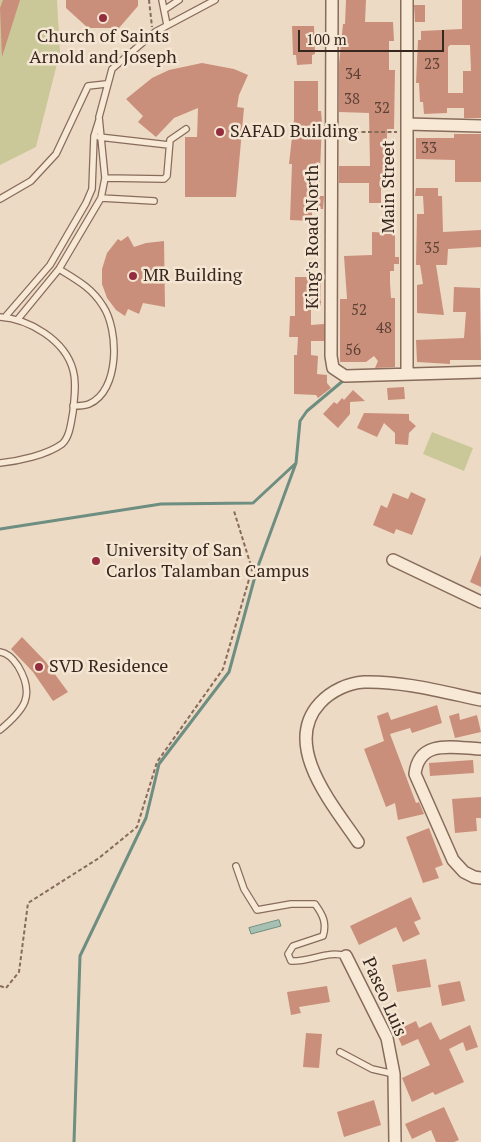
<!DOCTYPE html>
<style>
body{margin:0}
#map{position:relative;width:481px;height:1142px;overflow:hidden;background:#eddac4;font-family:"PT Serif",serif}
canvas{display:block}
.scale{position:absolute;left:298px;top:30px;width:146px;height:22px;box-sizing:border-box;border:2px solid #37261e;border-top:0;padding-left:6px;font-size:15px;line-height:18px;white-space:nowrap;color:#37261e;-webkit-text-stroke:4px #f4e6d3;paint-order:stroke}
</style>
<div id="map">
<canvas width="481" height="1142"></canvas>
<div class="scale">100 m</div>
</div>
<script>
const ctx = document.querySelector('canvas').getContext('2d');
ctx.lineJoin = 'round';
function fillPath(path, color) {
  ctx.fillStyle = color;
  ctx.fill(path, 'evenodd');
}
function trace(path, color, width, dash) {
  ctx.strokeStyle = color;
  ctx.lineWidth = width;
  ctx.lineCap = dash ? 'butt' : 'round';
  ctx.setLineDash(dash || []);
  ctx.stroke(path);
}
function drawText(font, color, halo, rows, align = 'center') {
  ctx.font = font + ' "PT Serif",serif';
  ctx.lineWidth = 5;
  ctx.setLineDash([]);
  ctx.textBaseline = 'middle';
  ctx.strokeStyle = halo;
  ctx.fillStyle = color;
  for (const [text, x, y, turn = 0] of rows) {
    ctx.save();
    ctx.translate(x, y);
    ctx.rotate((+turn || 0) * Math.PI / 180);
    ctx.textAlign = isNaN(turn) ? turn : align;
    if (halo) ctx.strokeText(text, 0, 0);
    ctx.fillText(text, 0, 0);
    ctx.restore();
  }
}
const green = new Path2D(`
 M0 0H57L60 52 36 147 0 165Z
 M432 432 473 448 464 471 423 454Z`);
const water = new Path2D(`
 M279 920 281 926 251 934 249 928Z`);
const stream = new Path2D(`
 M0 529 161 504 253 503 295 464
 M74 1142 80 956 146 818 159 764 229 672 257 569 296 463 300 421 307 411 344 380`);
const building = new Path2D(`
 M3 0H20L2 57 0 8Z
 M66 0H138V6L119 28H88L66 8Z
 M346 0H366L365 22H393L394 41H389V70H395L394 129H387V167H393V189H381V203H369V183H339V166H370L369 113 339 112V64L343 24H345Z
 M462 0H481V118H464V108H447V113L424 114 423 102H420L419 83H416L418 40H421V31L462 29ZM450 45H470L471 71H463V93H448V47Z
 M414 5H425V22H415Z
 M292 26H314L315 54 312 55V64L297 65 296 55H293Z
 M202 63 234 69 248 75 239 95 237 107 244 108 236 197H185V137H197L198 108 174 118 156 137 138 122 143 116 126 99 152 78 169 70Z
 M294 81H318V111H321L322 122 319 196H324L323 209H312V221L290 220 292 164H289L294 119Z
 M454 134H481V182H455V160L416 159V138H454Z
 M416 188H438V196H442L443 232 481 230V247L448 249 447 265H436L444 315 417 313V285L423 284 420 265H416L417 214H424L423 196H415Z
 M372 232 395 233V257H399V264H394V271H390V283L391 298H395V367L375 368 378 361 374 356 366 362H340V299H347L344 256 372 255Z
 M128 236 134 247 146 243 164 241 165 307 143 303 139 314 128 309 125 316 116 310 107 298 102 284V269L107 253 118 239 121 241Z
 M295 277H321V306H311V325L324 324V341H311V355L318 356 317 374 327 375V383L331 388 318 398 316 395 294 394V355H297L298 337H289L290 316H295Z
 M454 287 480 288 481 360H450V364L417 362 416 340 464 338 466 312H453Z
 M404 387 405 399 388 400 387 388Z
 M353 390 365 401 350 402V414L338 428 323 414 334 402 337 404 342 398 344 400Z
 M364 413 409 414V420L416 426 409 433 408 445 395 444V433L384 423 377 437 357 428Z
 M411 492 426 499 412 535 396 529 394 534 373 525 381 505 387 508 393 493 408 499Z
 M481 555V587L470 582Z
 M22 637 46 662 68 692 53 701 33 672 11 649Z
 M437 705 442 723 412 733 410 728 390 734 416 803 419 802 424 814 398 820 395 803 386 807 364 749 384 741 377 716 388 712 391 720Z
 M459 713 460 720 477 715 481 732 455 738 449 716Z
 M473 760 474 773 430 776 429 763Z
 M481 797V818H476L477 831 455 833 452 799Z
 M429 828 443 865 435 868 439 878 423 883 406 837Z
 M411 897 421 919 414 922 420 934 403 942 396 927 359 945 350 926Z
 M426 959 431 987 397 992 392 965Z
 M460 981 465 1001 442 1006 438 985Z
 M327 986 330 1002 299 1007 301 1013 291 1015 287 992Z
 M416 1021 419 1028 431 1022 440 1040 470 1025 478 1047 466 1051 463 1042 449 1049 464 1082 435 1095 433 1092 412 1102 402 1078 430 1065 418 1039 402 1046 395 1031Z
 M306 1033 322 1034 319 1068 303 1067Z
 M374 1100 381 1125 344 1137 337 1112Z
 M444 1107 459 1140 454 1142H436L431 1130 412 1139 405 1124Z`);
const path = new Path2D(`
 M149 0 152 27
 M342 132H397
 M0 986 6 988 19 972 28 903 99 858 137 827 157 762 223 669 252 569 234 511`);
const lane = new Path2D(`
 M162 0 167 25
 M164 10 179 0
 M99 137 169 145
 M105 178 164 179 167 176 170 140 186 129
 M101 198 154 201
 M0 199 31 181 56 154 88 86 106 84
 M59 269C77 280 92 288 103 306 119 330 120 391 89 404 84 406 78 406 73 406
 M0 317C29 319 65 340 73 370 77 384 74 398 73 412 71 422 70 437 62 444 47 455 19 461 0 463
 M5 317 50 265 86 203 92 189 94 136 99 120
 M18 319 59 269 101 198 105 178 99 117 112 69 155 32 215 0
 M0 652C8 653 14 660 18 666 36 696 24 710 0 730
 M236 866 244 889 257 910 291 904H315C323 915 327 923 323 936L293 946 288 954 291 961C310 962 329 950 346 956
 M340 1052 372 1069 394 1074`);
const street = new Path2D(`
 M332 0 331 356 333 368 345 376 481 372
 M407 124 481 126
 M407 374V0
 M393 560 481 602
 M481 749C455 748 419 738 415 774L453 860 464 872 474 877 481 878
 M358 842C333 805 281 745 320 703 331 691 348 683 364 682 403 681 443 692 481 700
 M346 956 387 1038 394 1074 395 1142`);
const markers = [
 [103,18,5,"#942d3e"],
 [220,132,5,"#942d3e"],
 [133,276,5,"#942d3e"],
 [96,561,5,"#942d3e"],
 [39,667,5,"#942d3e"]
];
const numberNames = [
 ["23",432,65],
 ["34",353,75],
 ["38",352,100],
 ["32",382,109],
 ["33",429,149],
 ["35",432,249],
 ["52",359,311],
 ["48",384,329],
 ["56",353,351]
];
const poiNames = [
 ["Church of Saints",103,37,"center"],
 ["Arnold and Joseph",103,58,"center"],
 ["SAFAD Building",230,132],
 ["MR Building",143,276],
 ["University of San",106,551],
 ["Carlos Talamban Campus",106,572],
 ["SVD Residence",49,667]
];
const streetNames = [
 ["Main Street",389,187,-90],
 ["King's Road North",313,237,-90],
 ["Paseo Luis",384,997,66]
];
fillPath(green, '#cac898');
fillPath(water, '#a6c0b4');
trace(water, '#6d8e80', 1);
trace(stream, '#6d8e80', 3);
fillPath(building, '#ca8f7b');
trace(lane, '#876b5b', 8);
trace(street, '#876b5b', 14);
trace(path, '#876b5b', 2, [4, 2.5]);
trace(lane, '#f8e9d7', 5.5);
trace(street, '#f8e9d7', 11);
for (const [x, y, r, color] of markers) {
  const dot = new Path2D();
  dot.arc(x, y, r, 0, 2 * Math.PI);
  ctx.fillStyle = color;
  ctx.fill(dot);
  trace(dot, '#f4e6d3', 2);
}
drawText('15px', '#5c4035', null, numberNames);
drawText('18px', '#37261e', '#f4e6d3', poiNames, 'left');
drawText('18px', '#37261e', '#f4e6d3', streetNames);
</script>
